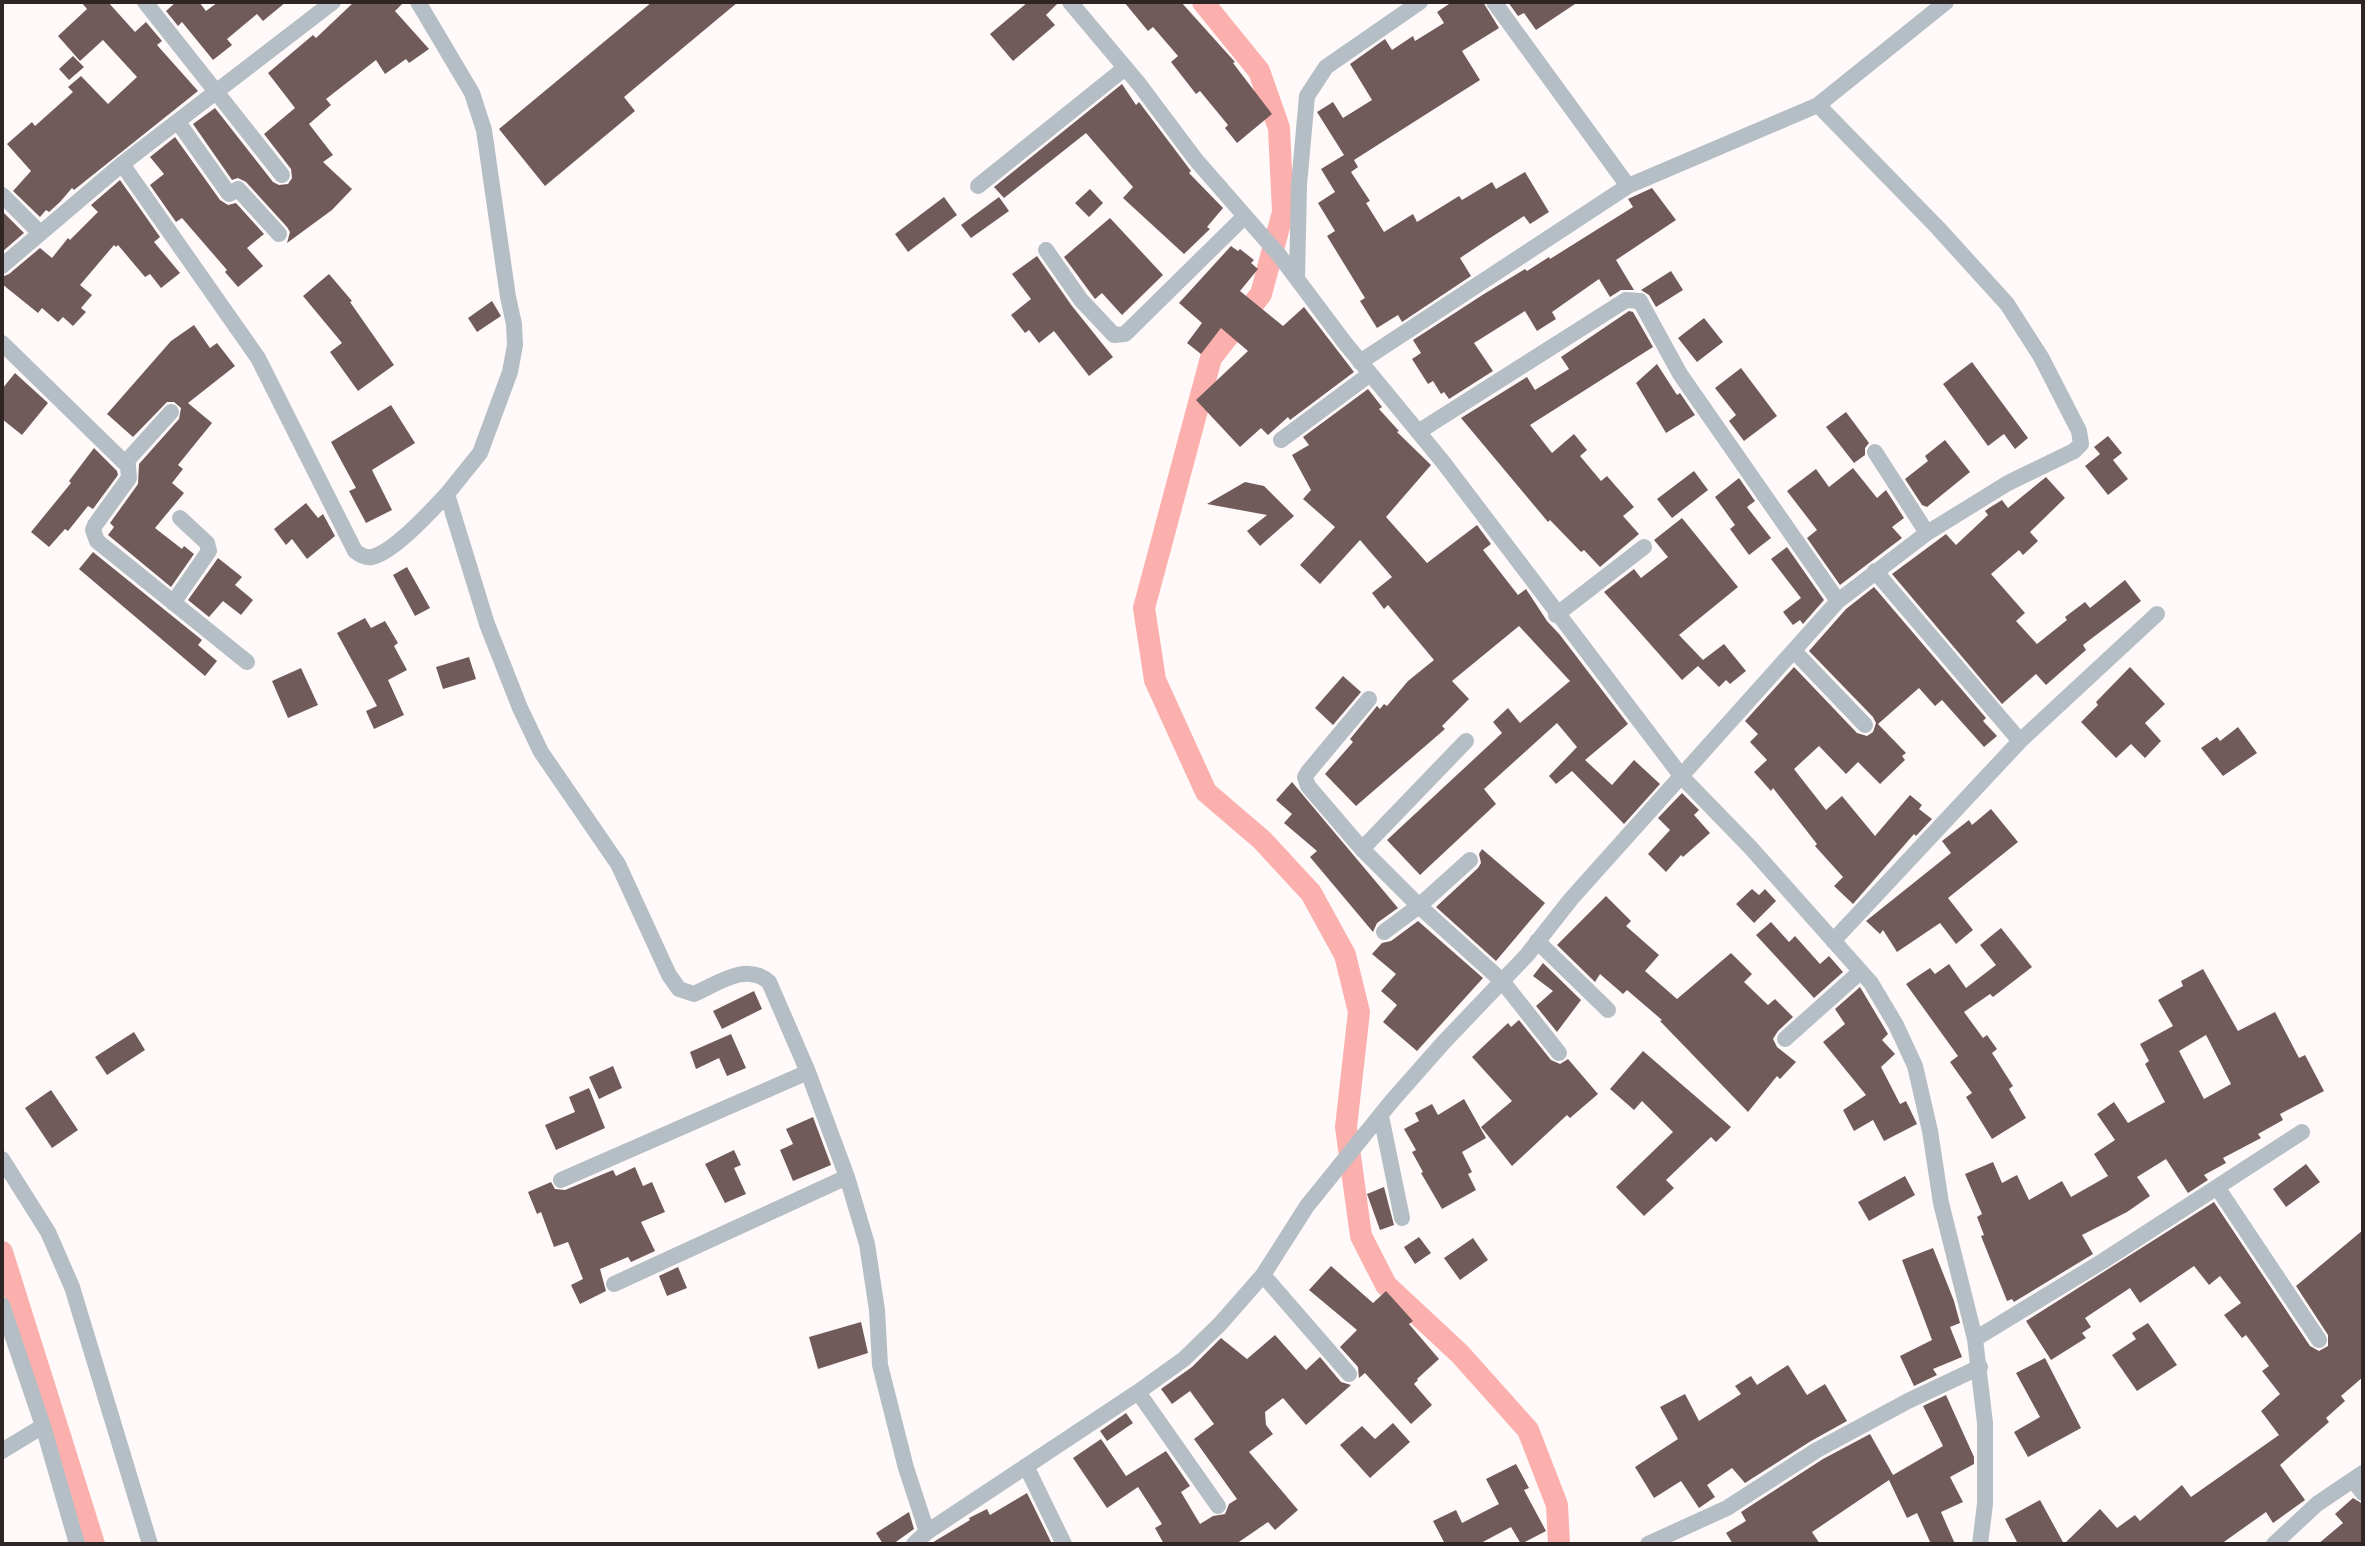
<!DOCTYPE html>
<style>
body{margin:0}
#map{position:relative;width:2365px;height:1546px;overflow:hidden;background:#fff9f9;font-family:"Nunito Sans",sans-serif}
canvas{display:block}
.frame{position:absolute;inset:0;border:4px solid #2e2524;pointer-events:none}
</style>
<div id="map">
<canvas width="2365" height="1546"></canvas>
<div class="frame"></div>
</div>
<script>
const ctx = document.querySelector('canvas').getContext('2d');
ctx.lineJoin = 'round';
function trace(path, color, width, dash) {
  ctx.strokeStyle = color;
  ctx.lineWidth = width;
  ctx.lineCap = dash ? 'butt' : 'round';
  ctx.setLineDash(dash || []);
  ctx.stroke(path);
}
function fillPath(path, color) {
  ctx.fillStyle = color;
  ctx.fill(path, 'evenodd');
}
const canal = new Path2D(`
 M1203 2 1259 71 1279 128 1283 212 1261 294 1211 358 1144 608 1155 680 1206 792 1262 840 1311 893 1345 955 1359 1012 1346 1127 1361 1236 1386 1285 1460 1354 1528 1430 1557 1505 1559 1544
 M2 1252 94 1544`);
const building = new Path2D(`
 M81 2H108L135 32 146 22 162 41 157 45 198 91 74 190 72 188 60 202 49 212 46 210 40 217 13 191 31 171 7 144 32 122 35 126 73 92 68 87 81 76 108 104 137 77 103 40 80 61 58 36 87 9Z
 M176 2H199L206 11 218 2H286L263 21 257 14 227 39 232 45 213 60 182 22 178 26 166 11Z
 M354 2H404L395 11 429 49 409 63 406 59 385 74 376 60 326 99 331 105 309 124 333 155 323 162 352 189 332 210 287 243 290 232 287 227 246 182 238 178 232 180 193 124 215 108 273 182 279 185 288 184 292 178 291 169 264 134 295 108 268 73 313 35 316 38Z
 M652 2H738L624 97 635 111 545 186 499 129Z
 M1028 2H1059L1046 15 1055 25 1013 61 990 34Z
 M1124 2H1181L1235 62 1233 63 1272 114 1237 143 1225 128 1228 125 1200 91 1196 94 1171 62 1178 56 1153 27 1148 31Z
 M1452 2H1483L1499 28 1462 51 1480 80 1354 160 1358 167 1351 172 1370 201 1366 203 1384 232 1413 214 1417 222 1459 196 1462 200 1492 182 1496 189 1525 172 1549 212 1530 224 1524 216 1487 240 1460 258 1471 276 1402 322 1398 315 1377 328 1360 301 1365 298 1327 236 1335 231 1318 203 1335 192 1321 169 1344 155 1317 112 1333 102 1343 118 1372 100 1350 64 1385 39 1392 50 1413 36 1415 41 1444 23 1437 12Z
 M1508 2H1578L1536 30 1524 13 1518 16Z
 M73 56 84 67 69 80 59 69Z
 M1122 84 1136 105 1139 102 1191 171 1189 173 1223 208 1207 227 1210 229 1184 254 1123 198 1133 187 1086 133 1004 198 994 187Z
 M175 137 220 200 228 205 236 203 264 234 247 248 263 266 238 287 225 272 227 270 182 218 176 222 150 185 164 174 150 157Z
 M120 180 160 237 154 242 180 273 161 288 150 274 145 277 118 245 116 247 114 245 80 285 92 295 81 308 86 312 73 326 63 317 58 322 42 308 38 313 2 284V277L9 274 40 248 52 258 68 238 70 240 98 212 91 205Z
 M1652 188 1676 220 1616 260 1634 290H1621L1610 297 1599 279 1552 312 1556 319 1537 331 1525 311 1474 343 1493 371 1449 399 1444 392 1441 394 1433 381 1428 384 1412 359 1421 353 1413 340 1484 294 1525 269 1527 271 1549 257 1550 259 1633 207 1628 199Z
 M1090 189 1103 203 1089 217 1075 203Z
 M944 197 957 215 908 252 895 234Z
 M999 197 1009 211 971 238 961 225Z
 M2 211 24 233 2 252Z
 M1110 218 1163 275 1122 315 1102 293 1095 299 1064 257Z
 M1231 246 1238 251 1240 249 1254 260 1251 263 1258 269 1240 291 1283 326 1304 307 1354 372 1290 420 1288 417 1268 435 1261 428 1240 447 1196 400 1248 351 1221 328 1201 354 1187 343 1202 323 1179 303Z
 M1037 256 1072 306 1113 357 1089 376 1054 331 1039 343 1029 330 1025 333 1011 315 1031 299 1012 274Z
 M1671 271 1683 290 1656 307 1649 295 1641 290Z
 M329 274 352 301 350 302 394 365 358 391 330 352 342 343 303 296Z
 M492 301 501 316 477 332 468 318Z
 M1629 311 1633 312 1653 347 1530 425 1552 453 1574 434 1587 450 1580 456 1601 481 1607 476 1634 507 1623 516 1639 534 1600 567 1584 550 1581 552 1550 520 1548 522 1461 418 1527 377 1535 390 1569 369 1561 357Z
 M1704 318 1723 342 1697 362 1678 338Z
 M194 325 210 348 217 343 235 366 188 403 212 423 178 465 183 469 172 483 184 493 155 528 182 549 184 546 194 554 171 587 108 535 114 527 110 523 138 484 139 464 179 419 181 408 174 402H167L133 437 107 414 171 341Z
 M1972 362 2028 438 2015 449 2004 434 1988 446 1943 384Z
 M1657 364 1677 395 1680 393 1695 415 1666 433 1636 383Z
 M1741 368 1777 416 1744 441 1729 421 1736 415 1715 388Z
 M15 373 48 403 22 435 2 419V389Z
 M1368 389 1382 407 1379 409 1399 431 1397 432 1431 465 1386 517 1427 563 1477 525 1491 544 1483 550 1518 595 1526 589 1547 621 1560 635 1628 724 1585 760 1612 785 1634 760 1660 784 1624 824 1572 771 1556 784 1549 776 1577 747 1557 723 1484 789 1496 804 1420 875 1387 840 1502 733 1493 722 1508 708 1520 723 1570 681 1519 626 1452 681 1469 699 1442 726 1445 729 1356 806 1325 774 1353 742 1350 739 1377 706 1380 709 1384 704 1387 706 1408 681 1434 660 1388 605 1384 609 1372 593 1392 577 1360 540 1320 584 1300 565 1335 527 1303 499 1311 490 1292 455 1309 445 1303 437Z
 M391 405 415 443 372 470 392 510 366 523 349 491 356 488 331 442Z
 M1846 412 1869 443 1865 448V455L1854 463 1826 427Z
 M2108 436 2122 453 2113 460 2128 479 2108 495 2085 466 2100 454 2094 447Z
 M1945 440 1970 472 1927 507 1922 505 1905 479 1928 461 1925 456Z
 M94 448 117 471 118 475 93 509 88 506 68 531 65 529 49 547 31 532 71 483 69 481Z
 M1853 468 1877 498 1886 490 1904 518 1892 527 1902 538 1840 585 1807 538 1817 530 1787 491 1816 469 1829 487Z
 M1694 471 1708 490 1672 518 1657 499Z
 M2046 477 2065 498 2030 532 2038 541 2023 555 2019 550 1991 574 2025 613 2016 621 2037 644 2067 620 2065 617 2085 602 2090 608 2125 580 2141 601 2083 645 2086 650 2046 685 2036 674 2002 704 1892 574 1946 534 1956 545 1988 515 1985 511 1989 508 2002 500 2008 508Z
 M1739 478 1755 501 1747 507 1771 538 1749 555 1730 529 1735 525 1715 497Z
 M1245 482 1264 486 1294 516 1260 546 1247 531 1267 515 1207 504Z
 M306 503 318 518 323 514 335 536 307 559 292 539 286 545 274 529Z
 M1682 518 1738 587 1679 635 1703 660 1724 644 1746 671 1730 684 1726 680 1719 687 1698 666 1682 680 1604 592 1634 569 1641 578 1668 557 1654 540Z
 M1787 547 1824 600 1803 624 1800 620 1793 625 1783 612 1801 598 1771 559Z
 M93 552 202 640 198 645 217 661 205 676 79 569Z
 M218 558 242 577 235 585 253 600 241 615 223 601 209 617 188 600Z
 M407 567 430 608 415 616 393 575Z
 M1874 587 1986 718 1983 721 1997 736 1984 747 1942 700 1935 706 1919 688 1878 724 1906 753 1902 756 1905 760 1880 784 1858 762 1846 774 1819 746 1794 769 1826 810 1842 796 1875 836 1910 795 1922 805 1919 809 1932 819 1916 836 1914 834 1853 904 1834 886 1843 877 1815 846 1817 844 1773 788 1771 791 1754 772 1767 760 1750 742 1758 734 1745 721 1794 667 1857 733 1867 736 1873 732 1876 723 1873 717 1809 651 1846 609Z
 M365 618 371 628 385 621 398 643 394 646 407 670 388 680 404 715 374 729 366 711 377 706 337 633Z
 M469 657 476 679 443 689 436 667Z
 M2130 667 2165 704 2145 723 2161 741 2145 758 2131 744 2116 758 2081 722 2098 705 2096 702Z
 M301 668 318 705 288 718 272 681Z
 M1343 676 1361 692 1333 725 1315 708Z
 M2238 727 2257 753 2223 776 2201 748 2217 737 2220 741Z
 M1292 782 1398 908 1377 923 1373 932 1310 857 1317 851 1284 823 1292 814 1276 800Z
 M1682 793 1699 810 1694 815 1710 833 1683 857 1681 855 1666 872 1648 854 1670 830 1658 818Z
 M1991 809 2018 842 1948 898 1973 930 1956 944 1940 923 1897 952 1883 930 1880 934 1866 921 1951 853 1942 841 1969 820 1972 825Z
 M1482 849 1545 903 1496 961 1436 907 1478 868 1481 863 1479 854Z
 M1752 889 1759 895 1765 889 1776 901 1754 923 1736 904Z
 M1606 896 1631 921 1626 926 1659 955 1645 971 1677 999 1731 953 1752 974 1744 982 1768 1005 1775 999 1793 1017 1778 1031 1773 1039 1777 1047 1796 1062 1780 1079 1777 1076 1748 1112 1660 1021 1662 1020 1627 990 1623 994 1600 974 1595 982 1557 945Z
 M1418 921 1483 978 1417 1051 1383 1022 1397 1005 1381 991 1396 974 1372 954 1382 943 1391 941Z
 M1771 922 1789 942 1795 936 1820 964 1829 956 1843 972 1814 998 1756 935Z
 M2001 928 2032 967 1993 997 1990 994 1964 1012 1983 1038 1987 1035 1997 1049 1992 1053 2013 1086 2009 1089 2026 1118 1992 1139 1966 1097 1972 1093 1950 1062 1958 1056 1906 984 1930 968 1935 974 1949 964 1966 988 1996 965 1980 945Z
 M1543 963 1581 1000 1557 1032 1536 1006 1553 991 1533 976Z
 M2203 969 2238 1031 2275 1012 2299 1058 2305 1055 2324 1091 2280 1114 2283 1120 2258 1134 2261 1138 2223 1158 2226 1163 2204 1175 2208 1180 2188 1193 2166 1159 2137 1177 2150 1196 2127 1212 2082 1235 2093 1254 2014 1302 2012 1299 2007 1301 1981 1236 1984 1235 1977 1217 1982 1214 1965 1174 1993 1162 2002 1183 2017 1175 2029 1200 2062 1181 2071 1197 2108 1176 2094 1154 2115 1140 2097 1114 2114 1102 2128 1123 2165 1102 2145 1064 2149 1061 2140 1044 2173 1026 2158 1000 2183 986 2181 981ZM2206 1035 2231 1084 2204 1099 2179 1051Z
 M1860 987 1888 1034 1882 1040 1895 1054 1881 1067 1900 1104 1906 1101 1917 1124 1884 1141 1873 1120 1854 1131 1843 1110 1866 1095 1823 1042 1845 1024 1835 1009Z
 M754 991 762 1009 722 1029 713 1011Z
 M1519 1020 1551 1060 1560 1064 1568 1059 1598 1094 1570 1118 1567 1115 1512 1166 1481 1127 1512 1101 1472 1057 1508 1023 1511 1027Z
 M134 1032 145 1050 107 1075 95 1057Z
 M731 1034 746 1068 727 1076 719 1058 696 1069 690 1052Z
 M1643 1051 1731 1127 1716 1142 1711 1137 1666 1180 1674 1188 1644 1216 1616 1187 1673 1132 1642 1101 1634 1110 1610 1089Z
 M613 1066 622 1088 599 1099 589 1077Z
 M589 1088 605 1128 556 1150 545 1125 575 1112 569 1097Z
 M51 1090 78 1130 52 1148 25 1108Z
 M1464 1099 1486 1138 1462 1152 1472 1172 1468 1174 1476 1190 1442 1209 1421 1173 1423 1172 1412 1152 1416 1150 1404 1129 1419 1121 1415 1113 1432 1104 1438 1115Z
 M813 1117 831 1165 793 1181 780 1150 793 1144 786 1129Z
 M734 1150 741 1165 734 1168 746 1194 725 1203 705 1164Z
 M2306 1164 2320 1182 2286 1207 2273 1189Z
 M635 1167 643 1186 652 1182 665 1212 641 1222 655 1251 631 1262 628 1257 600 1269 606 1291 580 1304 571 1285 583 1279 568 1242 554 1247 541 1212 537 1214 528 1192 551 1182 555 1189 565 1190 613 1170 616 1176Z
 M1905 1176 1915 1195 1869 1221 1858 1202Z
 M1384 1187 1394 1225 1380 1230 1367 1194Z
 M2214 1202 2310 1346 2319 1351 2328 1346V1335L2296 1286 2363 1230V1377L2341 1396 2345 1401 2326 1418 2329 1422 2280 1465 2305 1500 2273 1523 2266 1512 2221 1544H2064L2100 1509 2117 1528 2135 1515 2140 1521 2182 1485 2191 1497 2279 1435 2261 1411 2280 1394 2262 1371 2269 1366 2246 1335 2242 1338 2224 1315 2241 1303 2220 1276 2209 1285 2194 1266 2140 1303 2130 1288 2085 1318 2091 1327 2082 1333 2086 1338 2051 1360 2026 1321Z
 M1419 1237 1431 1253 1415 1264 1404 1247Z
 M1473 1238 1488 1260 1460 1280 1444 1258Z
 M1933 1248 1954 1301 1960 1323 1950 1327 1962 1357 1933 1369 1937 1375 1914 1386 1900 1356 1932 1340 1902 1260Z
 M1331 1266 1373 1303 1386 1291 1413 1321 1409 1324 1439 1359 1417 1379 1418 1380 1414 1384 1432 1405 1411 1424 1365 1373 1359 1378 1358 1367 1340 1347 1357 1330 1309 1290Z
 M678 1267 687 1288 667 1296 659 1276Z
 M861 1322 868 1353 818 1369 809 1337Z
 M2148 1323 2177 1365 2137 1391 2112 1355 2136 1339 2132 1333Z
 M1275 1335 1306 1370 1320 1357 1341 1382 1351 1385 1306 1425 1283 1398 1265 1412 1266 1425 1273 1434 1249 1452 1298 1510 1275 1530 1268 1522 1236 1544H1164L1155 1528 1162 1524 1138 1487 1107 1508 1073 1458 1101 1439 1126 1476 1166 1451 1190 1486 1181 1492 1200 1524 1213 1516 1225 1514 1229 1504 1237 1499 1194 1439 1214 1424 1190 1391 1172 1404 1161 1389 1192 1367 1221 1338 1247 1359Z
 M2045 1358 2081 1428 2028 1457 2014 1432 2040 1417 2016 1373Z
 M1788 1365 1807 1395 1825 1384 1847 1421 1811 1441 1745 1483 1732 1468 1707 1485 1715 1497 1699 1508 1681 1481 1654 1498 1635 1467 1678 1439 1660 1407 1685 1394 1699 1421 1741 1394 1735 1386 1751 1376 1757 1385Z
 M1946 1395 1974 1457V1464L1950 1477 1963 1502 1941 1512 1955 1544H1931L1917 1513 1907 1518 1889 1480 1812 1532 1820 1544H1733L1726 1533 1746 1521 1741 1512 1823 1459 1870 1434 1893 1475 1943 1446 1923 1406Z
 M1126 1413 1133 1423 1107 1441 1100 1431Z
 M1393 1423 1410 1442 1370 1478 1340 1445 1362 1426 1375 1439Z
 M1516 1464 1529 1488 1524 1490 1546 1531 1521 1544 1511 1527 1479 1544H1445L1433 1521 1456 1510 1462 1523 1499 1504 1486 1479Z
 M1027 1493 1052 1544H930L970 1520 969 1518 987 1509 990 1515Z
 M2353 1498 2363 1504V1544H2318L2343 1523 2335 1514Z
 M2040 1500 2064 1544H2018L2005 1519Z
 M909 1512 914 1529 893 1544H883L876 1533Z`);
const street = new Path2D(`
 M145 2 282 175
 M418 2 472 93 484 130 508 297 514 324 515 345 510 372 480 453 447 494 487 624 520 708 541 752 618 864 669 975 679 989 694 994C719 983 746 962 769 982L808 1072 847 1177 867 1244 877 1310 880 1365 906 1468 927 1532 1138 1392 1184 1359 1220 1324 1263 1275 1307 1206 1391 1102 1443 1043 1527 955 1571 899 1838 601 1927 533 2008 483 2074 451 2081 444 2079 431 2041 357 2007 304 1938 228 1818 105
 M1070 2 1139 84 1196 160 1279 255 1345 343 1443 462 1682 777 1750 847 1871 983 1896 1025 1915 1066 1930 1131 1941 1203 1975 1339 1985 1423V1504L1980 1544
 M1494 2 1628 186
 M178 122 229 194 238 189 279 234
 M122 164 258 358 355 551C360 555 365 558 372 557 394 552 431 511 447 494
 M978 186 1125 68
 M2 195 40 233
 M1046 250 1081 300 1114 335 1125 334 1245 216
 M2 266 122 164 333 2
 M1297 279 1299 185 1307 96 1326 67 1420 2
 M2 343 128 466 129 478 95 525 93 530 97 541 247 662
 M1360 362 1628 186 1818 105 1946 2
 M1418 432 1626 300 1640 301 1680 374 1838 601
 M1281 440 1370 374
 M1875 452 1927 533
 M125 463 171 412
 M1875 571 2020 741
 M173 603 209 551 207 543 180 518
 M1556 615 1644 547
 M1794 651 1865 725
 M1369 699 1308 772 1305 777 1308 786 1362 849 1419 906 1502 981 1559 1053
 M1362 849 1466 741
 M1384 932 1419 906 1470 860
 M1537 941 1608 1010
 M1833 941 2020 741 2157 614
 M1785 1039 1860 972
 M1381 1116 1402 1218
 M2 1159 48 1232 72 1287 150 1544
 M561 1180 808 1072
 M2217 1187 2319 1340
 M1263 1275 1349 1374
 M614 1284 847 1177
 M2 1305 43 1426 77 1544
 M1975 1339 2103 1261 2302 1132
 M1138 1392 1218 1506
 M2 1451 43 1426
 M1026 1466 1064 1544
 M2353 1480 2363 1493
 M914 1544 927 1532
 M1648 1544 1727 1508 1817 1450 1908 1401 1980 1367
 M2274 1544 2317 1504 2363 1473`);
trace(canal, '#fbb0ad', 22);
fillPath(building, '#715b5a');
trace(street, '#b5bec4', 16);
</script>
